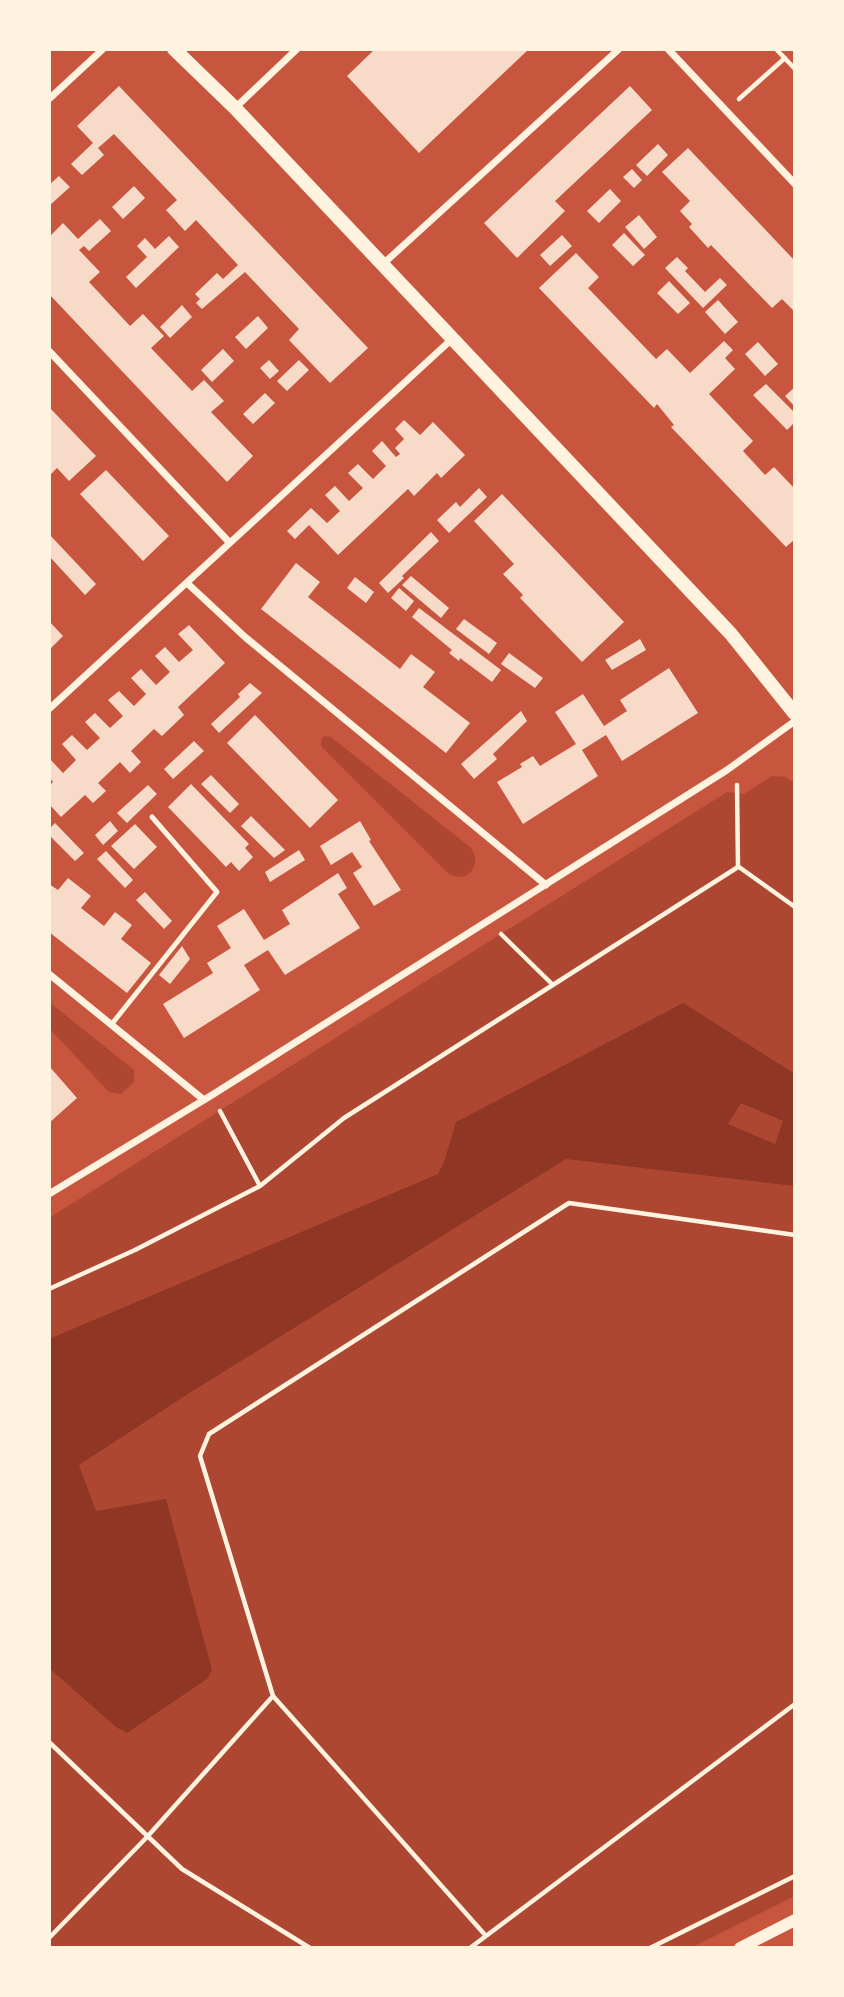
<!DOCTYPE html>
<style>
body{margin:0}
#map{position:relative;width:844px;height:1997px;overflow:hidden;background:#c8553d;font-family:Rubik,sans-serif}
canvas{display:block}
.frame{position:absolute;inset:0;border:51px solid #fff3e0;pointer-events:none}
</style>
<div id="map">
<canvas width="844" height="1997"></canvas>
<div class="frame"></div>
</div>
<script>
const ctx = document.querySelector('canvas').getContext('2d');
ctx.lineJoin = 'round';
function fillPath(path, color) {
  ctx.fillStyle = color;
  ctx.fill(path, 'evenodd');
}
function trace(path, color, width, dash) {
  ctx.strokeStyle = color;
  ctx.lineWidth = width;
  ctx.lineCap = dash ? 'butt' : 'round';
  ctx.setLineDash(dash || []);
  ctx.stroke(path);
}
const green = new Path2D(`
 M324 736 331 737 470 847C484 864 468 884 449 874L321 746V739Z
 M772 776 786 777 795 783V1896L691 1948H49V1218L727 792 744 794Z
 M49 1002 134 1070V1082L121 1094 109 1092 49 1028Z`);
const water = new Path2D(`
 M683 1003 795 1074V1186L566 1159 191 1392 79 1465 96 1511 166 1499 212 1670 207 1679 127 1733 116 1727 49 1668V1339L438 1174 444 1162 456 1122ZM741 1103 783 1121 775 1144 728 1124Z`);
const building = new Path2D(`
 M375 49H529L419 153 347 76Z
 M119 86 368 348 330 383 289 340 299 329 245 272 202 309 196 303 200 299 195 294 217 273 223 279 238 265 196 220 185 231 166 210 177 200 114 134 98 148 104 155 82 175 71 164 93 143 77 126Z
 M630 86 652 110 555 201 565 211 517 258 484 223Z
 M658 144 668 155 647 176 636 165Z
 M688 148 795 261V312L782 299 772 308 711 245 708 248 689 227 692 224 680 211 690 201 662 172Z
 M632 169 642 180 634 188 623 177Z
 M59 176 70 187 49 206V185Z
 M134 186 145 198 123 219 112 207Z
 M610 189 621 201 599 223 587 211Z
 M639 215 657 237 644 249 625 227Z
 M100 219 111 231 89 251 84 246 79 250 100 272 89 282 130 326 143 314 164 336 151 348 192 391 204 380 224 401 211 412 253 456 227 482 49 294V237L63 223 78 239Z
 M624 233 645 255 633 266 612 245Z
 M562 235 572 246 550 266 540 255Z
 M169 236 179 247 136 288 126 277 147 257 137 246 145 238 155 249Z
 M576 253 599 277 588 288 656 359 667 349 690 373 724 341 733 350 725 358 735 369 709 394 753 441 743 451 765 475 774 467 795 489V539L786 547 671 427 674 425 657 404 654 408 539 288Z
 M677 257 688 268 685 271 705 292 720 278 727 285 703 308 665 268Z
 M669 281 690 303 678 314 657 293Z
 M718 300 738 322 725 334 705 312Z
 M182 305 192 317 170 338 160 327Z
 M258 316 268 328 246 349 235 337Z
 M758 342 778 364 765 376 745 354Z
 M223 349 234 361 212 382 201 370Z
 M269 360 279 371 270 379 260 368Z
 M299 360 309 370 287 391 277 381Z
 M766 384 795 413V422L787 430 753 395Z
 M795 387V407L785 396Z
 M265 393 275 403 253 424 243 414Z
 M49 407 96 456 69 481 57 468 49 476Z
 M404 420 420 435 433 422 465 455 441 478 437 473 414 496 408 489 338 555 309 525 295 539 287 531 311 508 327 523 340 511 325 495 335 486 349 501 363 488 348 473 358 464 373 479 386 466 372 451 382 441 396 457 400 454 395 448 404 439 395 429Z
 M106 470 169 536 143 561 80 494Z
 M479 488 487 497 449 533 437 520 456 502 460 507Z
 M502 494 624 622 582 662 520 598 523 595 503 574 514 564 474 521Z
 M431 532 439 541 402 576 404 578 388 593 379 583Z
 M49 534 96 584 85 595 49 556Z
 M296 563 320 582 308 597 400 669 411 654 435 672 423 687 470 723 446 753 261 609Z
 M411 576 449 608 441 618 402 585Z
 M355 577 374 592 366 603 347 588Z
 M399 588 414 601 406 611 391 598Z
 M419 608 501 670 492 682 460 658 459 661 449 653 452 650 412 617Z
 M464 619 497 643 489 654 456 629Z
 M49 621 63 636 49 650Z
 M189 625 225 663 178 707 184 715 162 736 154 729 131 751 141 762 130 773 120 762 98 783 106 791 93 803 85 795 61 817 49 804V786L53 782 49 777V758L63 773 76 760 62 744 72 735 87 750 100 738 85 722 95 713 110 728 123 716 108 700 119 691 134 706 146 694 131 678 141 669 156 685 170 672 155 656 165 647 179 662 193 650 178 634Z
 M640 639 646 650 612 670 605 660Z
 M509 653 543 678 535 688 501 664Z
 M669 668 698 713 622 761 606 735 582 750 598 776 523 824 497 782 522 767 520 764 533 756 540 766 576 744 555 712 583 694 604 726 627 711 620 700Z
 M250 683 262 693 219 733 211 724 240 697 238 694Z
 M521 711 527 721 493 754 497 759 474 779 461 764Z
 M255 715 338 800 310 828 227 743Z
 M194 741 204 751 173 779 164 769Z
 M211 775 239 804 230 813 201 784Z
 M191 784 249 844 245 848 253 857 239 871 231 862 226 867 168 807Z
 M148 785 157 794 127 823 117 813Z
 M251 816 285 850 274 858 241 826Z
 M110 821 118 831 103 845 95 835Z
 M360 821 371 840 369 841 401 890 374 906 353 873 362 867 352 852 331 865 320 846Z
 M55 823 84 853 75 861 49 835V829Z
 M135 824 157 847 134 869 111 846Z
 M299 850 305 860 270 882 265 872Z
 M106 851 133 880 125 888 97 859Z
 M338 873 347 888 338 894 360 928 285 975 268 950 244 965 260 990 184 1038 163 1004 213 973 207 963 231 948 217 926 244 909 264 940 290 924 282 910Z
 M68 878 91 896 81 908 104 926 115 912 132 925 121 939 151 963 127 993 49 932V884L58 890Z
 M145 892 172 921 164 929 136 900Z
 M182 946 190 959 170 984 159 975Z
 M49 1066 77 1098 49 1123Z`);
const path = new Path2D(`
 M776 49 795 69
 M739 99 785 58
 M739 867 795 907
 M501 934 553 985
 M220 1111 260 1186
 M49 1289 135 1250 260 1186 344 1118 738 867 737 785
 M273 1696 486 1936 795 1704
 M49 1742 182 1869 310 1948
 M49 1938 147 1837 273 1696 200 1456 209 1434 569 1203 795 1235
 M470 1948 486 1936
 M650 1948 795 1876`);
const service = new Path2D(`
 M111 1025 217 892 152 817`);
const minor = new Path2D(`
 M668 49 795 184
 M49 99 103 49
 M235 108 297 49
 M383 264 619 49
 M49 351 229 542
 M187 583 245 637 546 885
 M49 709 452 339
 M49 974 204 1100
 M49 1194 212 1095 727 770 795 721`);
const tertiary = new Path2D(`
 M740 1948 795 1920`);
const secondary = new Path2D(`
 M174 49 235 108 731 634 795 714`);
fillPath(green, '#ae4732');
fillPath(water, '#8f3625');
fillPath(building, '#f7dbc8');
trace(path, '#fff3e0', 4.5);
trace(service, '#fff3e0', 5);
trace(minor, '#fff3e0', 7);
trace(tertiary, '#fff3e0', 12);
trace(secondary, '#fff3e0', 14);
</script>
